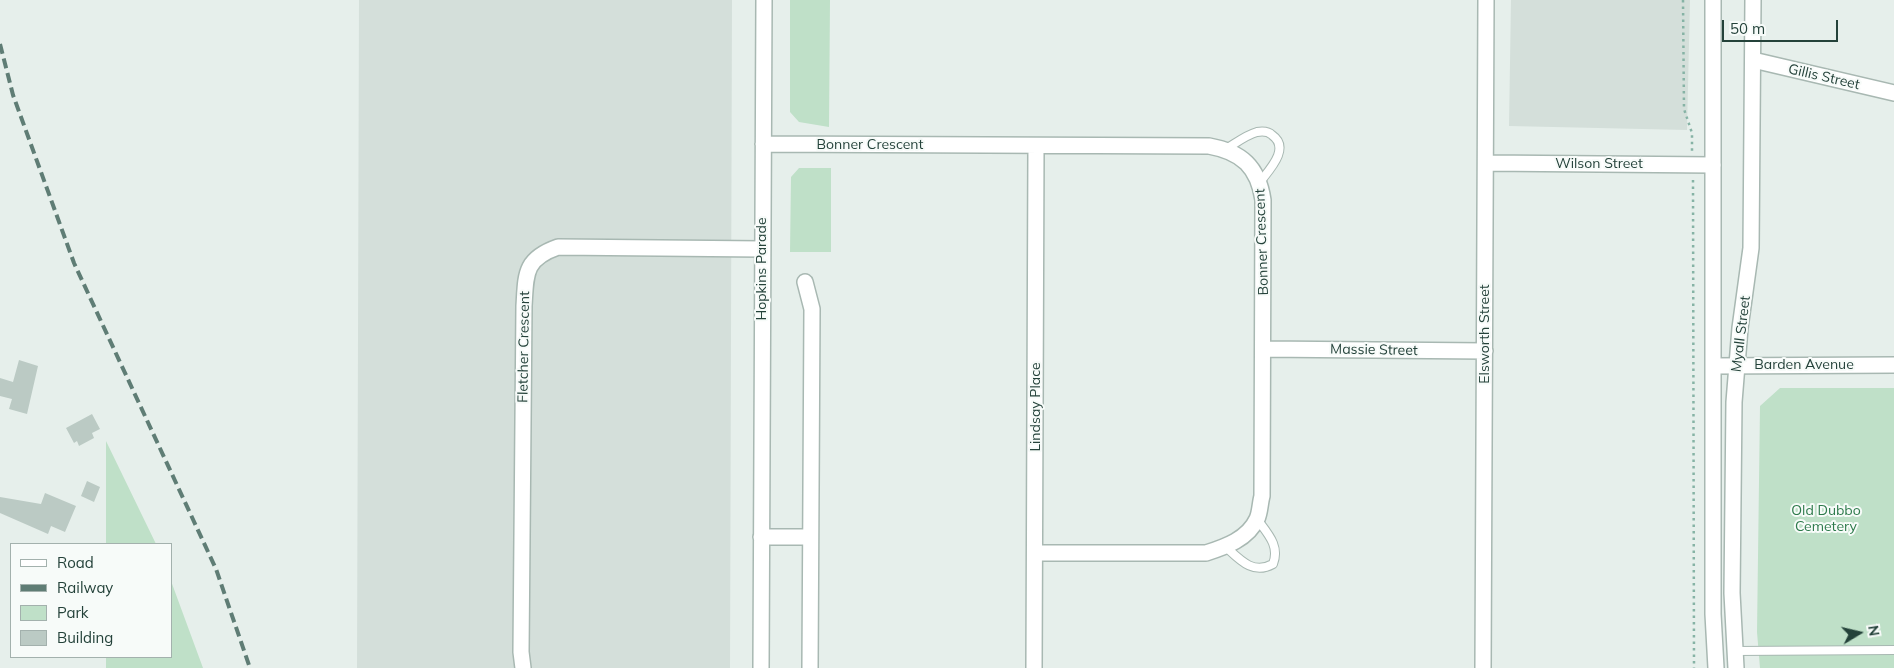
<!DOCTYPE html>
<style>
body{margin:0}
#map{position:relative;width:1894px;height:668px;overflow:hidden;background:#e6efeb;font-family:Mulish,sans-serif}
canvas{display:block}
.legend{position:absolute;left:10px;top:543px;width:162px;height:115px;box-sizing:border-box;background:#f7fbf9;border:1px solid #a3b1ad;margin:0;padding:6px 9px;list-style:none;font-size:15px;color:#24423a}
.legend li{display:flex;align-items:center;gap:10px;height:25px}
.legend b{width:25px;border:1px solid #a3b1ad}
.north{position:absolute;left:1834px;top:608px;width:50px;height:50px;-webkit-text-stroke:4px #f7fbf9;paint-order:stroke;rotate:81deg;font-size:14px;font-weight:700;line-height:20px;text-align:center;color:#24423a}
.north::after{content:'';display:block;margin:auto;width:18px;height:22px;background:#24423a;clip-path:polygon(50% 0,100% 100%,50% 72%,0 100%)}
.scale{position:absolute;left:1722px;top:20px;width:116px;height:22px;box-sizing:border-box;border:2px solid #24423a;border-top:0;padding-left:6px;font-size:15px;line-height:18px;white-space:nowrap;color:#24423a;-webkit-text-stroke:4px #f7fbf9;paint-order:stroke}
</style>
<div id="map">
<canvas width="1894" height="668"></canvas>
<ul class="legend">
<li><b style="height:6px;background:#fff"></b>Road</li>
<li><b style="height:6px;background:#5f7d75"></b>Railway</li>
<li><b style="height:14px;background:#bfe0c8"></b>Park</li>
<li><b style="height:14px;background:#bbcac4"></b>Building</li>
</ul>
<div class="north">N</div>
<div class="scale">50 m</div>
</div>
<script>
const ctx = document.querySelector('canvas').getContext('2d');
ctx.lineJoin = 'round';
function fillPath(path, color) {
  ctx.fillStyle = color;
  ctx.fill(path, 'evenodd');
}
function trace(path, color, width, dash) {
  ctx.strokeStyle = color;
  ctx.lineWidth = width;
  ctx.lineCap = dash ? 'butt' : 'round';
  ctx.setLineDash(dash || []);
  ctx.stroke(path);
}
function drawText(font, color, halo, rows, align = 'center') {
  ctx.font = font + ' Mulish,sans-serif';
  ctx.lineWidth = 4;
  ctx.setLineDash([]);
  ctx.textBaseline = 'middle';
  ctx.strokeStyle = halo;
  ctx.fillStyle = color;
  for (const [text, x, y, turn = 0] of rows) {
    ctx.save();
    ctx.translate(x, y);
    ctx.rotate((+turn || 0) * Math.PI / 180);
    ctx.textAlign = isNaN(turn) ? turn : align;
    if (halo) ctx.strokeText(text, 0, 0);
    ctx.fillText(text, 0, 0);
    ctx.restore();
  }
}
const built = new Path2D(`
 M359 0H732L730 668H357Z
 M1511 0H1690L1687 130 1509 126Z`);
const green = new Path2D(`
 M790 0H830L829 127 799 122 790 112Z
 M799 168H831V252H790L791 177Z
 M1780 388H1894V668H1760L1757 632 1760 406Z
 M106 441 156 544H106Z
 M171 581 203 668H106V657H171Z`);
const building = new Path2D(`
 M19 360 38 366 27 414 9 409 12 399 0 396V378L13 382Z
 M92 414 100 429 92 433 94 438 79 446 77 441 74 443 66 428Z
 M87 481 100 487 94 502 81 496Z
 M45 493 76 506 65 532 51 526 48 534 0 513V497L41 504Z`);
const path = new Path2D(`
 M1683 0 1684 109 1692 133V152
 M1693 180 1694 668`);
const service = new Path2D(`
 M1226 149C1236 143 1246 135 1257 132 1263 131 1268 131 1272 135 1291 148 1269 170 1260 182
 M1226 547C1240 560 1253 575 1273 564 1280 546 1268 534 1257 519
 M1734 651 1894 650`);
const minor = new Path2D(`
 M1753 60 1894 93
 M763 144 1209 146C1242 152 1258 167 1263 200L1262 496C1260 503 1260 513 1257 519 1248 539 1225 547 1206 553H1036
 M1486 163 1713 165
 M805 282 812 309 810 668
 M1263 349 1485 351
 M1714 366 1894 365
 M761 537H810
 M523 668 521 652 524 306C526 274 524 259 558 247L762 249
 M761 668 764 0
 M1034 668 1036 146
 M1483 668 1486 0`);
const tertiary = new Path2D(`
 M1713 0V614L1716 668
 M1736 668 1732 593 1734 402 1740 328 1751 248 1753 0`);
const rail = new Path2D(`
 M0 44 13 95 74 263 216 569 250 668`);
const streetNames = [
 ["Gillis Street",1824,77,13],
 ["Bonner Crescent",870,145],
 ["Wilson Street",1599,164],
 ["Bonner Crescent",1262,242,-92],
 ["Hopkins Parade",762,269,-90],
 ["Elsworth Street",1485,334,-90],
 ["Myall Street",1741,334,-83],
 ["Fletcher Crescent",524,347,-89],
 ["Massie Street",1374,350,1],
 ["Barden Avenue",1804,365],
 ["Lindsay Place",1036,407,-90]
];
const parkNames = [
 ["Old Dubbo",1826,511],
 ["Cemetery",1826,527]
];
fillPath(built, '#d4dfda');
fillPath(green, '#bfe0c8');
fillPath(building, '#bbcac4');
trace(service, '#a8b8b2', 10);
trace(minor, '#a8b8b2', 18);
trace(tertiary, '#a8b8b2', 18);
trace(path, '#86b3a5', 2.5, [2.5, 4]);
trace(service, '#fff', 8);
trace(minor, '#fff', 15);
trace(tertiary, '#fff', 15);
trace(rail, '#5f7d75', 4, [10, 5]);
drawText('14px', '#24423a', '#f7fbf9', streetNames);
drawText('14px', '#2d7a4b', '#f7fbf9', parkNames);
</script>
